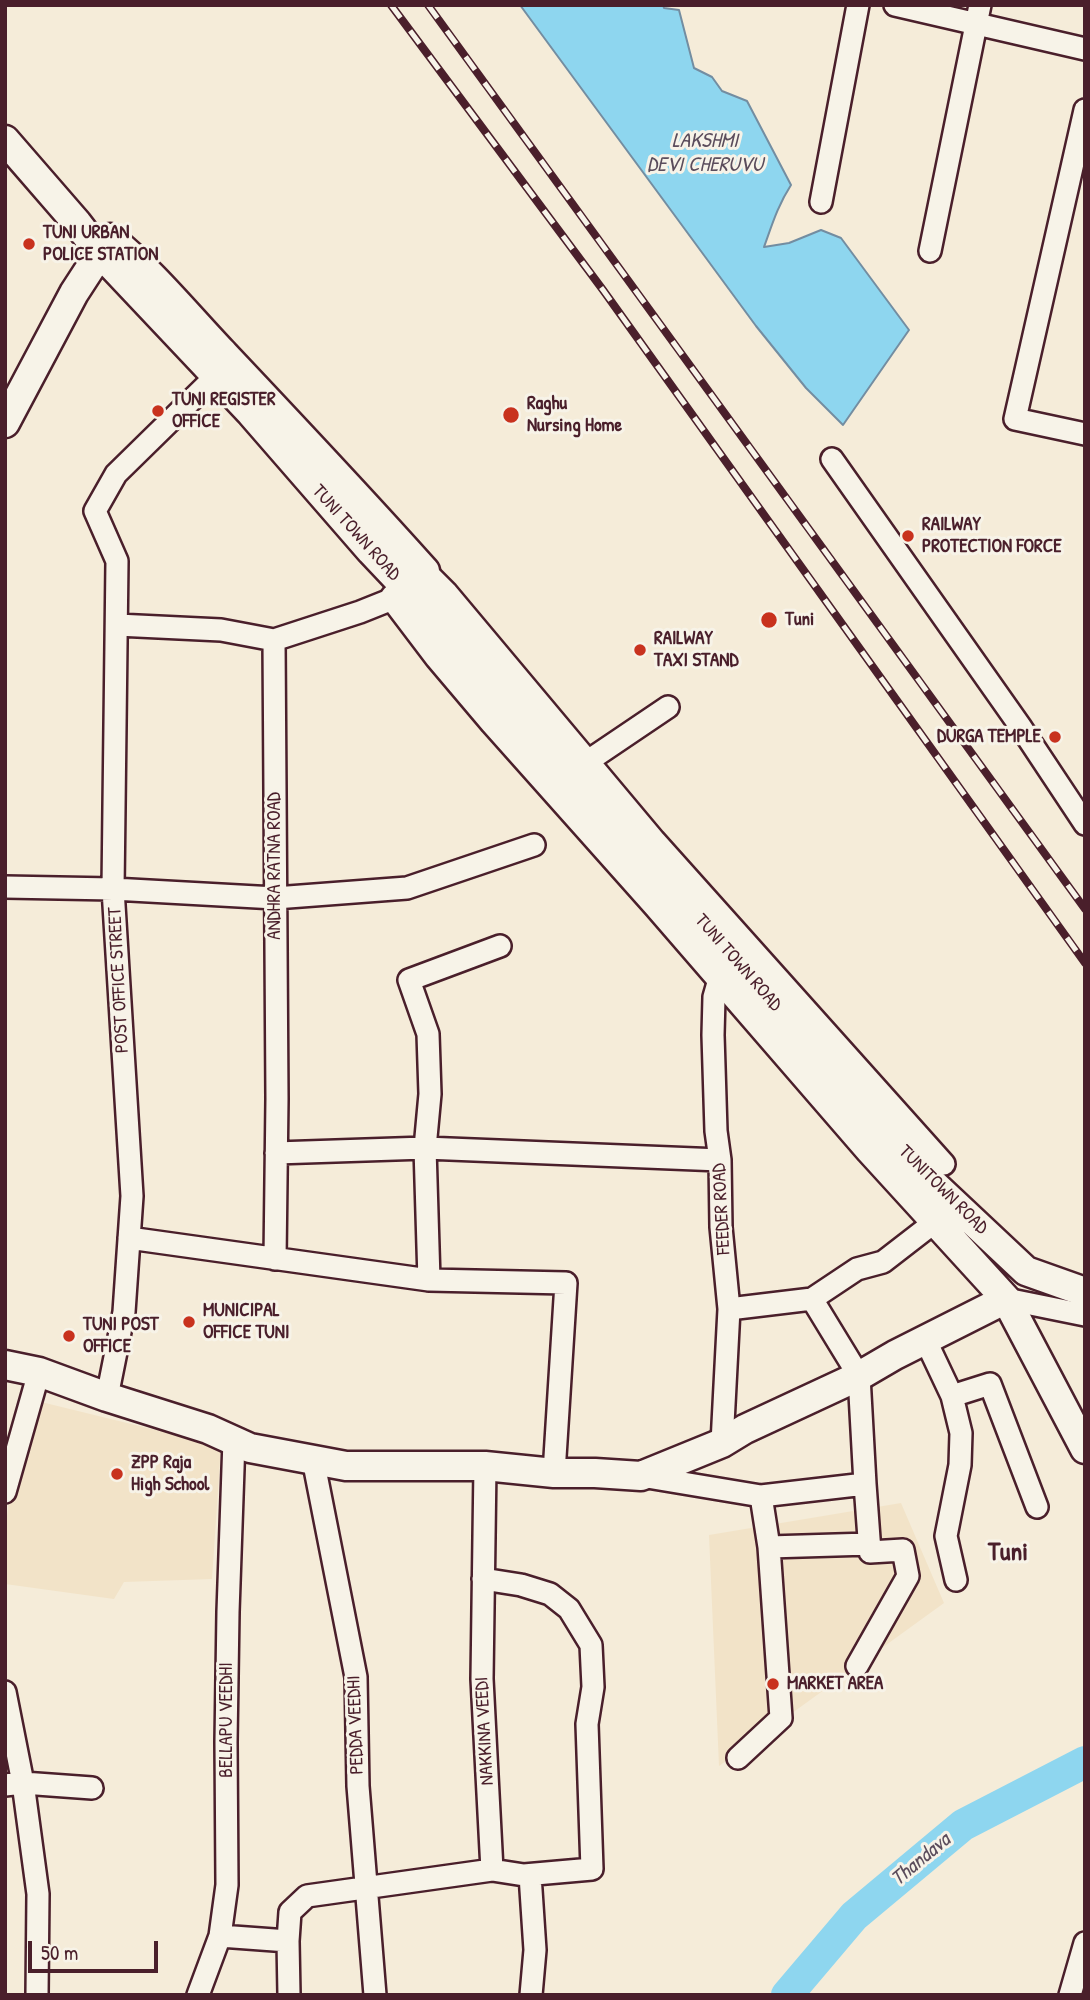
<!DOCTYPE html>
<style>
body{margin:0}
#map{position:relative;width:1090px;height:2000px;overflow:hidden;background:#f5ecd9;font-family:"Patrick Hand",sans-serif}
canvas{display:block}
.frame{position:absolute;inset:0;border:7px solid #4a1f2b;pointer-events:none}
.scale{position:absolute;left:28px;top:1941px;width:130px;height:32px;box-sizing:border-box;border:4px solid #4a1f2b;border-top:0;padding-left:9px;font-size:21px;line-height:24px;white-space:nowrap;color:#4a1f2b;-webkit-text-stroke:5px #f7f3e8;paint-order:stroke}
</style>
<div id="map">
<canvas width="1090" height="2000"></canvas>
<div class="frame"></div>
<div class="scale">50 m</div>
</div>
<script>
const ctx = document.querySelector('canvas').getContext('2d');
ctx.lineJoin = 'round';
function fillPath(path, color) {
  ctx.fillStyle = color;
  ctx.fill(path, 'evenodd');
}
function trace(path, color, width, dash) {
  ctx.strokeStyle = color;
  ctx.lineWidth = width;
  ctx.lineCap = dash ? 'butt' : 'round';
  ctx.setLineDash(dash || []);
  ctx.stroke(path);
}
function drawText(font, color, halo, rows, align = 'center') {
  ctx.font = font + ' "Patrick Hand",sans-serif';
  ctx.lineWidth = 6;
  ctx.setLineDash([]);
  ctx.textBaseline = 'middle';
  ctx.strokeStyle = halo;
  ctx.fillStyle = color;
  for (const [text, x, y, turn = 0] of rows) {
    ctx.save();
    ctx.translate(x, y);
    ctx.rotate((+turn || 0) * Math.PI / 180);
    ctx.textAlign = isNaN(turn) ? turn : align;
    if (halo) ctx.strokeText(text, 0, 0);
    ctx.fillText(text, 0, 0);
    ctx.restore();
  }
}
const built = new Path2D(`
 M33 1400 221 1446 212 1579 124 1582 114 1599 5 1584V1531L9 1501Z
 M901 1503 944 1603 719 1766 709 1535Z`);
const water = new Path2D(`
 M520 5H663L664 8 679 10 694 68 712 77 722 91 747 101 791 185C778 205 772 225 764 247L789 243 821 230 841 238 909 330 843 425 806 388 756 326Z`);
const river = new Path2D(`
 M787 1995 854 1916 963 1825 1085 1762`);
const street = new Path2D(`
 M895 5 1085 49
 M1085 110 1015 419 1085 434
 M821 202 858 5
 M930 251 980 5
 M832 459 1020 726 1085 824
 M117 625 221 630 274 640
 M588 761 668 707
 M5 887 113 889 275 898 407 888 534 845
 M720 976 714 997 713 1035 716 1131 720 1160 721 1227 729 1309 722 1443
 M276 1153 425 1148 720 1160
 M129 1238 429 1280 425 1148 430 1094 428 1034 409 980 500 946
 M275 1259 277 1099 274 640 360 612 395 598 425 571 447 593 654 840 944 1164
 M429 1280 566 1283 554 1473
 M1006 1299 1085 1315
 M729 1309 812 1299
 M925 1339 952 1396
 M107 1397 124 1312 132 1196 113 889 117 561 95 511 116 474 216 376
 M313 1459 356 1677 358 1786 375 1995
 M641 1476 761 1496
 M865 1484 859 1376 812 1299 857 1269 883 1262 936 1221
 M5 1492 39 1372
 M769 1547 869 1544
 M483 1579 521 1585 550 1594 569 1609 591 1645 593 1687 587 1724 592 1869 524 1875 492 1870
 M956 1580 946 1536 960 1465 961 1433 952 1396 990 1384 1037 1507
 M5 1692 23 1783 92 1788
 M738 1758 781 1718 769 1547 761 1496 865 1484 870 1552 903 1550 908 1576 857 1666
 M5 1785 23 1783 38 1894 37 1995
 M530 1875 535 1950 531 1995
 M220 1936 288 1941
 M198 1995 220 1936 227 1885 226 1742 228 1612 234 1440
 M289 1995 288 1941 290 1912 307 1896 492 1870 482 1679 485 1466
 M1070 1995 1085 1943`);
const secondary = new Path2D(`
 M5 140 77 223 100 253 251 413 371 551 406 588 425 595 580 784 928 1179 1026 1271 1085 1292
 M100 246 101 241 110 238C151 271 186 314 222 352 290 424 359 497 425 571V595
 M5 423 74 293 100 253
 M395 598 439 656 494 721 657 904 870 1150 1006 1299 1085 1449
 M5 1365 39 1372 107 1397 208 1429 250 1448 346 1466H485L554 1473H595L641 1476 722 1443 745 1429 859 1376 895 1355 1006 1299`);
const rail = new Path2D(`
 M391 5 603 290 1085 963
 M428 5 1085 909`);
const markers = [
 [29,244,7,"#c8321e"],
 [158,411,7,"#c8321e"],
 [511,415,9,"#c8321e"],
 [908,536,7,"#c8321e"],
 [769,620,9,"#c8321e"],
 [640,650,7,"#c8321e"],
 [1055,737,7,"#c8321e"],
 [189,1322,7,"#c8321e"],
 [69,1336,7,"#c8321e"],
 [117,1474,7,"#c8321e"],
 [773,1684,7,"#c8321e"]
];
const poiNames = [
 ["TUNI URBAN",43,233],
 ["POLICE STATION",43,255],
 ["TUNI REGISTER",172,400],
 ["OFFICE",172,422],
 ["Raghu",527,404],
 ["Nursing Home",527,426],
 ["RAILWAY",922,525],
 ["PROTECTION FORCE",922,547],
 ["Tuni",785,620],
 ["RAILWAY",654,639],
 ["TAXI STAND",654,661],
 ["DURGA TEMPLE",1041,737,"right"],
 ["MUNICIPAL",203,1311],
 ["OFFICE TUNI",203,1333],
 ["TUNI POST",83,1325],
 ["OFFICE",83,1347],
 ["ZPP Raja",131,1463],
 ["High School",131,1485],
 ["MARKET AREA",787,1684]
];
const streetNames = [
 ["TUNI TOWN ROAD",356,533,48],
 ["ANDHRA RATNA ROAD",275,866,-90],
 ["TUNI TOWN ROAD",738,963,49],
 ["POST OFFICE STREET",119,980,-93],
 ["TUNITOWN ROAD",943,1190,45],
 ["FEEDER ROAD",722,1209,-93],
 ["BELLAPU VEEDHI",227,1720,-90],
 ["PEDDA VEEDHI",356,1725,-92],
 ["NAKKINA VEEDI",485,1731,-93]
];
const waterNames = [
 ["LAKSHMI",705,141],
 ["DEVI CHERUVU",705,165],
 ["Thandava",921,1860,-40]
];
const districtNames = [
 ["Tuni",1008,1553]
];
fillPath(built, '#f2e3c8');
fillPath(water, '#8ed6ef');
trace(water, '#738da1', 2);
trace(river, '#8ed6ef', 32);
trace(street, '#4a1f2b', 26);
trace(secondary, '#4a1f2b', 33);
trace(street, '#f7f3e8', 21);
trace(secondary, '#f7f3e8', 28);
trace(rail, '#4a1f2b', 8);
trace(rail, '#f7f3e8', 5, [16]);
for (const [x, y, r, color] of markers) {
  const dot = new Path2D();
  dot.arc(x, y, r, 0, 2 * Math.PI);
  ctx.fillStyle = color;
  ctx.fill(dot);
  trace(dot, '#f7f3e8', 2.5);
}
drawText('bold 19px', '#4a1f2b', '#f7f3e8', poiNames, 'left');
drawText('19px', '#4a1f2b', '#f7f3e8', streetNames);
drawText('italic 21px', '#5b4d5c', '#f7f3e8', waterNames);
drawText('bold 26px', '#4a1f2b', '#f7f3e8', districtNames);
</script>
